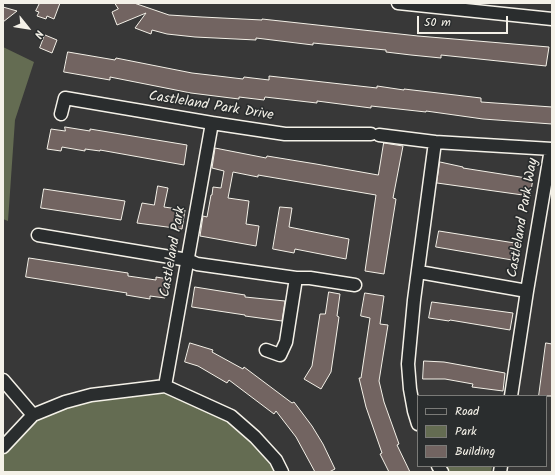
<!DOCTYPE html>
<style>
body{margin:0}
#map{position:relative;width:555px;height:475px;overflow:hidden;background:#383838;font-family:Kalam,sans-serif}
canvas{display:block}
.frame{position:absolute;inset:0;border:4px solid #f4f1e8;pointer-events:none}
.legend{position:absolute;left:417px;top:395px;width:130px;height:72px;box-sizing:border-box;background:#2a2d2e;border:1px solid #7b7b78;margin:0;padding:5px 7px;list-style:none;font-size:12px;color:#f4f1e8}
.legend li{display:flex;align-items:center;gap:8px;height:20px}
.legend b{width:20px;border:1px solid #7b7b78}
.north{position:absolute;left:8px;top:8px;width:40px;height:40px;-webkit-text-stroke:3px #2a2d2e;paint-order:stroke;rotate:120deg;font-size:11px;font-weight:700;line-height:16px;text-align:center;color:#f4f1e8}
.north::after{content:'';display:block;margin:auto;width:14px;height:18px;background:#f4f1e8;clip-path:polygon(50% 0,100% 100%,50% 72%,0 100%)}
.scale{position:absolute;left:417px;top:16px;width:91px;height:18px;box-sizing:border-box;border:2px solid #f4f1e8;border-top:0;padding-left:5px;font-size:12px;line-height:14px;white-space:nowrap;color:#f4f1e8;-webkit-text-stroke:3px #2a2d2e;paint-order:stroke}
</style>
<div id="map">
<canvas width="555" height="475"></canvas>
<div class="frame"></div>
<ul class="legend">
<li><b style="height:5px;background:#2a2d2e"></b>Road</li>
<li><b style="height:11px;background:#646c52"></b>Park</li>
<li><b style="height:11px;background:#726461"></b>Building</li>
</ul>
<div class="north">N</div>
<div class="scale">50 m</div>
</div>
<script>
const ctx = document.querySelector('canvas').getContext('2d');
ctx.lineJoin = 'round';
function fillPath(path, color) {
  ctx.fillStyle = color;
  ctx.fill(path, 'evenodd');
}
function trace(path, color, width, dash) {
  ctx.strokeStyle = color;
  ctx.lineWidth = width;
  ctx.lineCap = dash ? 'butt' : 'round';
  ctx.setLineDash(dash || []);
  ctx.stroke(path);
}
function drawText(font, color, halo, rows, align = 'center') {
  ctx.font = font + ' Kalam,sans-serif';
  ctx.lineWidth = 3.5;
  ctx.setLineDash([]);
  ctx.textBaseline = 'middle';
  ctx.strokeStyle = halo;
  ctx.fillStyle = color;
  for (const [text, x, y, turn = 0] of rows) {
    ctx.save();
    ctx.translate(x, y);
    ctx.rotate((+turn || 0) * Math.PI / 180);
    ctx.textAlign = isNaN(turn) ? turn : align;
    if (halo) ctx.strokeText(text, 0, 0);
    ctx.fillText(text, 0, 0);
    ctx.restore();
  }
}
const green = new Path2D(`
 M3 47 34 62 15 120 8 221 3 219Z
 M151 387 231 416 282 472H3V447L33 415 65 402Z
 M445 466H492L491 472H450Z`);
const building = new Path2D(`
 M40 3H60L54 19 47 16 46 19 37 16 39 12 36 11Z
 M115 3H134L169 15 202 17 262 20V19L418 36 549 47 546 66 441 55V58L411 55 386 52V50L313 43V45L256 38V40L195 37 167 34 152 30 151 34 135 28 146 13 117 25 112 12 118 9Z
 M3 7 17 11 3 22Z
 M45 35 57 40 52 53 40 48Z
 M68 52 115 60 116 58 192 73 218 76 243 79 244 77 269 80V76L377 88V86L404 90V89L481 98V102L552 107V124L483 119 426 111V112L371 106V108L317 101V103L265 97 264 100 239 97V99L191 93 110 77V80L64 72Z
 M65 127 90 131V129L187 145 184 165 100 150V151L85 149V151L62 147 61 151 47 149 51 129 65 131Z
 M384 143 403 146 393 198 396 199 384 274 365 271 376 195 258 175V177L233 172 228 198 249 201 246 224 259 226 256 246 200 236 203 216 207 217 211 195H212L213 187 221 188 224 171 212 168 215 148 266 158 267 156 316 164 378 175Z
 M440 162 463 167V168L533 179 530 196 437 183Z
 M158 186 168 188 164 207 185 210 182 229 137 223 142 203 154 205Z
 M44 189 125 201 121 220 41 208Z
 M280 207 292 208 289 227 349 239 346 259 295 249 294 253 273 249Z
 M439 231 521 244 518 261 436 247Z
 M29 258 128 273V276L156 280V277L168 279 165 298 150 296V299L126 295 127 293 26 277Z
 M195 287 245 295V297L285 301 282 321 245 316V315L192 307Z
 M329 292 340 294 337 316 339 317 331 372 321 389 304 379 312 366 320 314H325Z
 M365 293 384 296 380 324 388 325 379 381 384 402 399 444 397 445 410 472H389L380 454 382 453 366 407 359 378H361L370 318 361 316Z
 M432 302 513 313 510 330 450 320 449 321 429 318Z
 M190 343 213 350 212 352 243 369 244 367 292 403 294 402 312 426 323 444 335 469 329 472H315L296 437 276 411 274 414 229 380 227 383 198 366 185 362Z
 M546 343 552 344V396H539Z
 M424 361 444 362 505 373 503 391 472 387 473 384 445 379H423Z`);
const street = new Path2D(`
 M398 3 552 19
 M61 114 65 98 212 123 285 134H371
 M379 135 435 142 552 149
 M38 235 188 260 197 264 296 278H310L355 285
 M419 272 527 291
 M266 350 280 355 286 342 296 278
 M3 380 33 415
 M165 386 212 123
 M511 396 527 291 551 149
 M418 410 414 411 418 424
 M414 411 410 389 408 364 414 300 435 142
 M3 447 33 415 65 402 91 395 165 386 231 416 255 437 276 460 282 472
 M438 466 442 472
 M500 472 501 466`);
const streetNames = [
 ["Castleland Park Drive",211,107,9],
 ["Castleland Park Way",524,218,-80],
 ["Castleland Park",174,252,-80]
];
fillPath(green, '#646c52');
fillPath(building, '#726461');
trace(building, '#f4f1e8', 1);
trace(street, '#f4f1e8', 15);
trace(street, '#2a2d2e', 12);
drawText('14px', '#f4f1e8', '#2a2d2e', streetNames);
</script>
